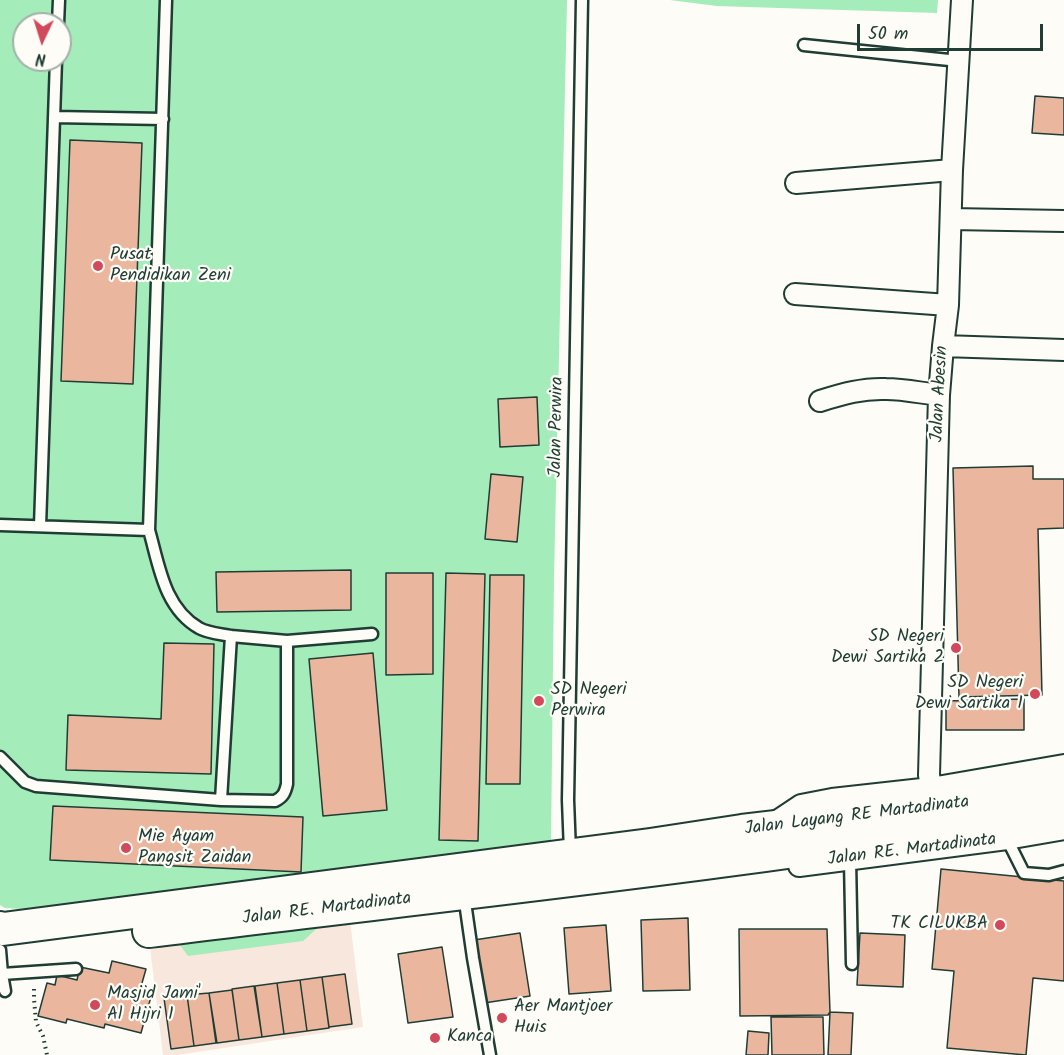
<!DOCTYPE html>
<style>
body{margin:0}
#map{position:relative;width:1064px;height:1055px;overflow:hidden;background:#fdfcf7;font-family:Kalam,sans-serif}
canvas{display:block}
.north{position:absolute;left:12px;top:12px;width:60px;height:60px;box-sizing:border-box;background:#fdfcf7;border:2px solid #a4b0a9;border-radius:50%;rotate:184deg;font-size:16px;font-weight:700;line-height:24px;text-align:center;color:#1f3d34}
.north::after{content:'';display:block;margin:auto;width:21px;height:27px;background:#d1495b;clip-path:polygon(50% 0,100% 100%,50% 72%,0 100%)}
.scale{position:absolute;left:857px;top:24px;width:186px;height:27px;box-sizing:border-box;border:3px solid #1f3d34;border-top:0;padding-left:8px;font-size:18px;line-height:21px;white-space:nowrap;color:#1f3d34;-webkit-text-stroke:4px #fdfcf7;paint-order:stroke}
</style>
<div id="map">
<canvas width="1064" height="1055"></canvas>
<div class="north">N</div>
<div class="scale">50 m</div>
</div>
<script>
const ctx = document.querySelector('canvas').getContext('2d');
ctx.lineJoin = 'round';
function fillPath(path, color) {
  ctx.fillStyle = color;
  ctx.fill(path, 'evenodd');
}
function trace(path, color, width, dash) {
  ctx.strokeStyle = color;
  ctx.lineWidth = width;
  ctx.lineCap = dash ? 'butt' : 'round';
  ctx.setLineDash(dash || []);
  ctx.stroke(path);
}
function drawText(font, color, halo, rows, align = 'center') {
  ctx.font = font + ' Kalam,sans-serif';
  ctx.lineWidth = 4.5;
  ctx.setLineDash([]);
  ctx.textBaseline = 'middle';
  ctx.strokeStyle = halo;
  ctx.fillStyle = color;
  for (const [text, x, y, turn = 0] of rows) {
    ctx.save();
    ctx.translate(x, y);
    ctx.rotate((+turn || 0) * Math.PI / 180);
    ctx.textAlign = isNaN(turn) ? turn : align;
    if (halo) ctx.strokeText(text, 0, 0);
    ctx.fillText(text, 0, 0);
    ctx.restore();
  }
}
const built = new Path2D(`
 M350 921 363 1027 177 1055H163L150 947Z`);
const green = new Path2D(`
 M0 0H567L554 576 551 843 21 909 5 908 0 905ZM24 24H60V60H24Z
 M670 0H938L937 13 717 6Z
 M323 923 303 941 188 956 180 945Z`);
const building = new Path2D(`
 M1035 96 1064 98V135L1032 133Z
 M70 140 142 143 133 384 61 381Z
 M537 397 539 445 500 447 498 399Z
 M1033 466V479H1064V528L1038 529 1042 695 959 697 953 468Z
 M491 474 523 477 517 542 485 539Z
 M351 570V610L217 612 216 572Z
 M386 573H433V674L386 675Z
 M446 573 485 574 478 841 439 840Z
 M490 575H524L520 784H486Z
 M164 643 214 644 211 774 66 770 68 715 161 719Z
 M373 653 387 810 323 816 309 659Z
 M1024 699V730H946V701Z
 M53 806 303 817 301 872 50 860Z
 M941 869 1064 881V981L1033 978 1026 1055 947 1048 954 971 932 969Z
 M688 918 690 990 643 991 641 920Z
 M606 925 611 991 569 994 564 928Z
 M739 929H827L830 1012 828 1015 740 1016Z
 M520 933 530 996 484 1003 474 940Z
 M860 933 905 935 903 987 857 985Z
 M442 947 453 1017 408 1023 398 954Z
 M112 961 146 969 140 990 152 993 141 1033 105 1024 104 1028 67 1019 66 1023 38 1016 47 983 55 985 57 975 77 980 80 967 109 973Z
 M345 974 352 1024 329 1027 322 977Z
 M322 977 329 1028 307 1031 300 980Z
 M300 980 307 1031 284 1034 277 983Z
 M277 983 284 1034 262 1037 255 986Z
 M254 986 262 1037 239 1040 232 989Z
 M232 990 239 1040 217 1043 209 993Z
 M209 993 216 1043 194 1046 187 995Z
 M187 995 194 1046 171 1049 164 998Z
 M830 1012 853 1013 851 1055H828Z
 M771 1017H823L824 1055H772Z
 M748 1031 769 1033 768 1055H746Z`);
const path = new Path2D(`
 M34 989V999L36 1022 43 1036 47 1055`);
const lane = new Path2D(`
 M166 0 149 530C159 565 164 608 199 628 207 633 221 634 231 636
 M58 24 59 0
 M804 45 959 61
 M54 117 163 119
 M0 525 149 530
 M40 526 56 60
 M0 757 25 782 36 786 221 800 275 801C283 797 285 793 287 784V641L372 634
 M221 800 231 636 287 641
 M1007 839 1024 873 1049 875 1064 871
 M570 852 568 800 582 0
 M850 860 852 964
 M464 895 473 958 490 1055
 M0 950 2 974 76 969
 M2 974 5 991`);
const street = new Path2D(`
 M796 183 952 170
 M951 219 1064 221
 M795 294 948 305
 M943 346 1064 350
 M820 401C842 394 863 388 886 389 904 389 921 393 939 395
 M931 788 929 775 939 395 943 346 948 305 952 170 962 0
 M774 823 801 805 832 799 931 788 1064 765
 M799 866 1007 839 1064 829`);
const primary = new Path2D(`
 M0 928 3 929 650 845 742 831 964 805 1064 786
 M149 931C454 893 761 862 1064 809`);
const markers = [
 [98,266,6,"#d1495b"],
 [956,648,6,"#d1495b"],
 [1035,694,6,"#d1495b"],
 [539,701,6,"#d1495b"],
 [126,848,6,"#d1495b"],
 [1000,925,6,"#d1495b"],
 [95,1005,6,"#d1495b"],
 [502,1018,6,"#d1495b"],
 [435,1038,6,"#d1495b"]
];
const poiNames = [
 ["Pusat",110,256],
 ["Pendidikan Zeni",110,277],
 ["SD Negeri",944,638,"right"],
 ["Dewi Sartika 2",944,659,"right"],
 ["SD Negeri",1023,684,"right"],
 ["Dewi Sartika 1",1023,705,"right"],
 ["SD Negeri",551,691],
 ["Perwira",551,712],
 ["Mie Ayam",138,838],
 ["Pangsit Zaidan",138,859],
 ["TK CILUKBA",988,925,"right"],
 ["Masjid Jami'",107,995],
 ["Al Hijri 1",107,1016],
 ["Aer Mantjoer",514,1008],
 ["Huis",514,1029],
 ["Kanca",447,1038]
];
const streetNames = [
 ["Jalan Abesin",941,394,-87],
 ["Jalan Perwira",558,427,-89],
 ["Jalan Layang RE Martadinata",857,817,-7],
 ["Jalan RE. Martadinata",912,851,-7],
 ["Jalan RE. Martadinata",327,910,-7]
];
fillPath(built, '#f8e7dc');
fillPath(green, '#a4ecb9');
fillPath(building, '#ebb69e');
trace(building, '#1f3d34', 1.5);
trace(lane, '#1f3d34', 15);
trace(street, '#1f3d34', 24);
trace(primary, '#1f3d34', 36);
trace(path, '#1f3d34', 4, [1.5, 4.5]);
trace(lane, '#fdfcf7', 10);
trace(street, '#fdfcf7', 20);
trace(primary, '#fdfcf7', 32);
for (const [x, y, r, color] of markers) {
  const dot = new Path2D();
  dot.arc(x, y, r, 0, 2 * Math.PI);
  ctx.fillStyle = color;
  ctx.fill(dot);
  trace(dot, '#fdfcf7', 2);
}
drawText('18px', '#1f3d34', '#fdfcf7', poiNames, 'left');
drawText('18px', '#1f3d34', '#fdfcf7', streetNames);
</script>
